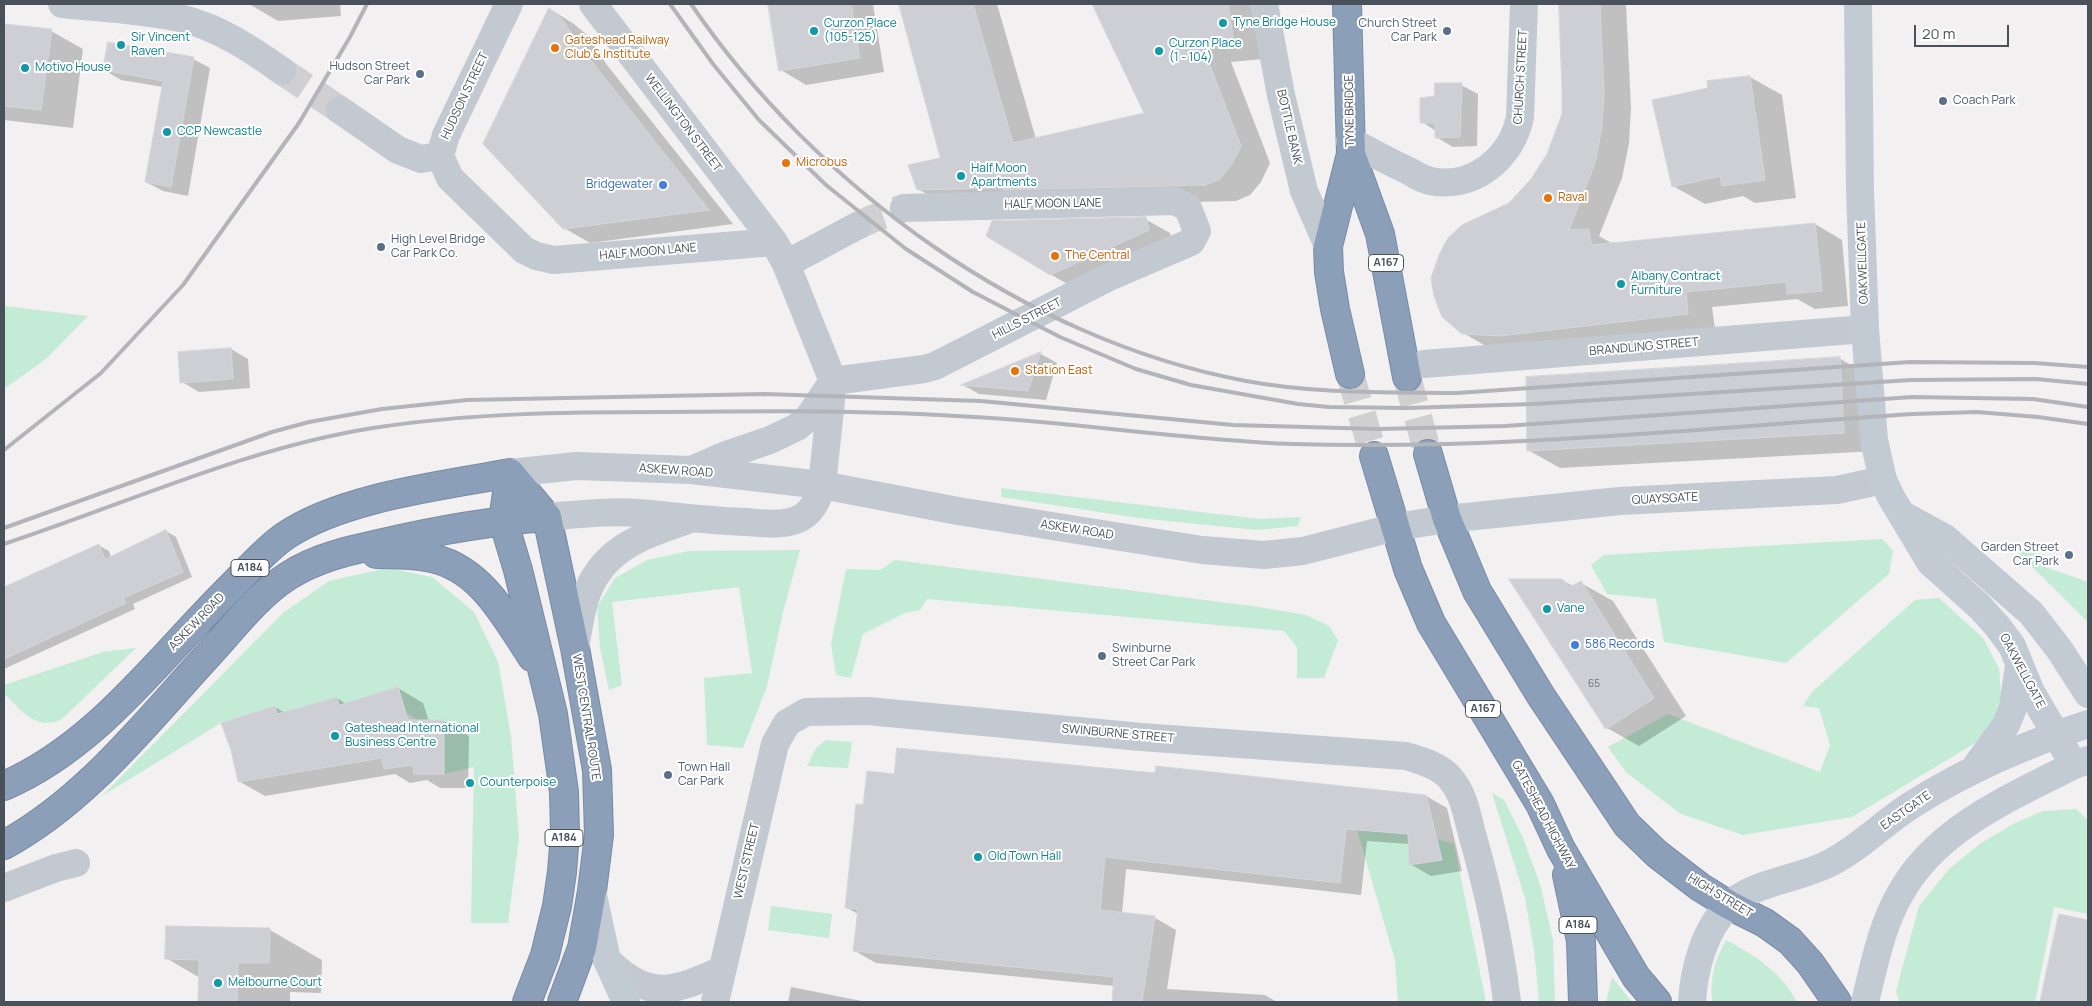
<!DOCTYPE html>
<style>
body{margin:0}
#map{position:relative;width:2092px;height:1006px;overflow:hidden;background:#f2f0f0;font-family:Manrope,sans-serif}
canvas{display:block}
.frame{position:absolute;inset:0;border:5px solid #49525b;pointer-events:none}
.scale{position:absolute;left:1914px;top:25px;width:95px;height:22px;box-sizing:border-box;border:2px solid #49525b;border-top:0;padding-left:6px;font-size:15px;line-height:18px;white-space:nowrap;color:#49525b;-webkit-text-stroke:4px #fff;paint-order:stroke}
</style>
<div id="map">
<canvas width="2092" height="1006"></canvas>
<div class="frame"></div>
<div class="scale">20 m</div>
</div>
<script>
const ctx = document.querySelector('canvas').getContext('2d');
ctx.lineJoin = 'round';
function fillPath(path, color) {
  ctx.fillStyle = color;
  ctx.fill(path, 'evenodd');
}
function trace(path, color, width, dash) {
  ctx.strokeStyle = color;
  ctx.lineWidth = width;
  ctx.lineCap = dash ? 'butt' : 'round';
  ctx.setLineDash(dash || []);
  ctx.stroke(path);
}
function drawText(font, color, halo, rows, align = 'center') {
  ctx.font = font + ' Manrope,sans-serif';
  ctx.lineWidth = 4;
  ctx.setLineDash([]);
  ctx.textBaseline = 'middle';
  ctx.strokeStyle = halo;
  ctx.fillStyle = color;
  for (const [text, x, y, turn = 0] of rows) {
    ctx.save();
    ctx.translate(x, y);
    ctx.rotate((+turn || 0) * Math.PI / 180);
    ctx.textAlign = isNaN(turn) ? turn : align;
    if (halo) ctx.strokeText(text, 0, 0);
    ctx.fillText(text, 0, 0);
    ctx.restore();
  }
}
const green = new Path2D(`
 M4 306 88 316 46 359 4 389Z
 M1001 488 1259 519 1301 517 1298 526 1257 530 1139 518 1001 497Z
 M1882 539 1893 550 1889 574 1786 663 1664 642 1656 599 1607 594 1591 565 1604 555Z
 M800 550 783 612 767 686 743 748 707 745 704 678 752 673 739 587 612 602 622 685 609 690 600 648 597 607 615 578 647 560 689 551Z
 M2016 551 2043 554 2039 565 2088 582V622Z
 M895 560 1259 607 1306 615 1329 626 1338 640 1324 678H1297V647L1284 631 927 599 920 610 905 613 863 634 851 678 836 675 831 644 846 569 880 570Z
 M387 568 432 577 474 612 498 662 511 736 519 838 508 923H471L474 767 444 774V720H417L406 713 398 687 339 705 337 697 277 714 275 706 221 723 102 796 283 613 329 581Z
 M1939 598 1983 638 1999 668 2002 707 1982 739 1852 817 1743 835 1681 814 1626 772 1608 747 1668 714 1820 772 1830 745 1819 708 1803 706 1812 692 1915 600Z
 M136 648 62 719C36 732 20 709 4 693V685L103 652Z
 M826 740 852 742 848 768 807 766 816 748Z
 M1492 793 1504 800 1523 838 1540 884 1553 940 1555 1002H1539L1534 950 1525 898Z
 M2076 809 2088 820V914L2054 907 2035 1002H1899L1896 991 1919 906 1949 869 1981 843 2015 823 2043 811Z
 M1357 830 1408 834 1409 865 1442 859 1437 839 1454 844 1486 1002H1398L1395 960Z
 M771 906 832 914 829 938 768 930Z
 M1726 940C1755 955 1782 973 1797 1002H1712C1710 978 1714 962 1726 940Z
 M1612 977 1632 1002H1606Z`);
const shadow = new Path2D(`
 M249 4H340L341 16 278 21Z
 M770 4H873L884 72 806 85 781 70Z
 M900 4H997L1036 139 1146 114 1094 4H1254L1263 59 1231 62 1270 163 1261 182 1250 195 1236 201 1034 206H948L918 189 942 159Z
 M1560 4H1626L1631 108 1629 143 1622 178 1599 236 1613 244 1815 224 1842 240 1848 306 1815 309 1797 299 1712 307 1715 329 1491 349 1463 333 1510 204 1532 180 1548 154 1563 114 1564 89Z
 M550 9 574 24 587 35 607 65 733 224 590 243 564 228Z
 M4 25 51 31 83 49 73 128 4 120Z
 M193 59 210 68 188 196 163 191 146 182 163 87 121 80 104 70Z
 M1750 77 1782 95 1796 198 1755 203 1743 196 1705 204 1673 186 1709 89Z
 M1461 85 1478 94 1477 146 1453 147 1436 137V131L1422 122 1435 97Z
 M1145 219 1170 233 1173 245 1076 289 1050 274Z
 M231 349 248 359 250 388 199 392 182 382Z
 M1041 354 1057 363 1046 400 979 394 963 385Z
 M1839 358 1871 377 1876 451 1560 468 1528 450Z
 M166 531 176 537 192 577 133 604 135 609 4 669V588L98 545 109 551 111 557Z
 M1562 580 1573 586 1581 583 1613 601 1686 716 1639 746 1607 728Z
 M398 688 423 703 429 721H444L469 736 468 788H440L427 780 410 783 395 774 265 796 240 782 275 707 285 713 337 698 346 704Z
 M895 775H1156L1426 796 1447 808 1462 871 1431 876 1410 864 1409 844 1367 841 1361 895 1126 869 1122 914 1155 918 1176 930 1167 989 1265 995 1277 1002H1113L1115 986 876 963 855 951 858 914 847 908 864 806Z
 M2060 915 2088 921V1002H2041Z
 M270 930 322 960 321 993 290 992V1002H199L200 978 166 958Z
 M791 987 867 1002H788Z`);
const building = new Path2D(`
 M768 4H851L860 58 779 71Z
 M899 4H973L1013 143 1144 113 1092 4H1228L1234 43 1202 45 1241 146 1231 165 1220 179 1205 185 1003 190 1004 188 917 190 908 165 940 158Z
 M1559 4H1600L1604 92 1602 127 1595 163 1569 230 1589 229 1591 245 1815 223 1822 291 1787 294 1786 282 1686 292 1688 314 1500 336 1462 334 1442 317 1434 296 1431 278 1439 255 1448 238 1462 225 1509 203 1531 179 1547 154 1562 114V89Z
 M549 8 562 19 582 49 709 210 563 229 483 144Z
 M4 24 52 29 41 110 4 106Z
 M108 42 194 57 171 187 145 182 163 81 103 70Z
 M1750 76 1765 180 1722 186 1720 176 1672 187 1652 100 1708 88 1707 81Z
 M1435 83H1462L1460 137 1435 138V123H1420V98L1434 96Z
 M1146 217 1149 230 1050 275 986 236 992 221Z
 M231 348 233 379 180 383 178 352Z
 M1041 352 1028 391 961 385Z
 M1840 357 1844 433 1527 451 1526 377Z
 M166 530 183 572 123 598 126 603 4 659V587L99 544 105 559Z
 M1509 579H1562L1570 587 1581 581 1654 698 1606 729Z
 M398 687 408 720H444V774H414L413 765 384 769 382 758 238 782 231 750 221 723 275 706 277 714 337 697 339 705Z
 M897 748 1155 773 1156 766 1426 795 1442 860 1409 865 1408 834 1346 829 1340 883 1105 857 1100 910 1155 916 1142 1002H1112L1114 977 853 951 858 909 845 908 856 804 863 805 867 771 894 774Z
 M2059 914 2088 920V1002H2040Z
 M166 926 270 928 269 963H238L237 1002H198L199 960 165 959Z`);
const streetTunnel = new Path2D(`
 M282 71 340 110
 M857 226 872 219 904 208`);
const highwayTunnel = new Path2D(`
 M1350 374 1374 456
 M1407 377 1428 454`);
const street = new Path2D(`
 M62 4C101 8 142 10 180 18 218 27 251 49 282 71
 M509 4 446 135 440 156 450 178 524 250 536 256 554 260 774 242
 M1264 4 1281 95 1304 191 1328 246
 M340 110 398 150 421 159 440 156
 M1350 141C1370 151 1389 162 1409 171 1415 175 1423 179 1430 181 1473 190 1512 158 1520 117L1524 4
 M786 264 857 226
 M1424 364 1865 329
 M833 381 924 369 935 366 1107 278 1191 242 1197 231 1188 208 1175 201 904 208
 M691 470 726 455 770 440 797 427 808 418 831 384
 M510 473 576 466 691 470 822 485 958 511 1202 550 1264 555 1303 551 1396 527 1447 519 1620 501 1837 490 1883 480
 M547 517C581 514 616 510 650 514 682 517 714 521 746 522 762 523 780 526 796 520 812 514 817 501 822 485L833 381 786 264 774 242 593 4
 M575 648C578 632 580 615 585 599 600 550 641 536 685 521
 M4 888 56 868 76 863
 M607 960C649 1001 673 992 722 970
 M715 1002 775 744 787 723 806 712 868 711 1141 737 1406 756C1422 761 1440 766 1450 778 1464 794 1467 815 1472 834 1488 889 1500 945 1507 1002`);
const secondary = new Path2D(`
 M1858 4 1860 190 1865 329 1874 440 1883 480 1891 497 1930 562 1980 607 1998 627 2012 646 2031 692 2074 765
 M1903 515 1945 538 2031 613 2059 649 2088 694
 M1976 766 2006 725 2013 708 2019 665
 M592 891 607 960 626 1002
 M1692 1002C1694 969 1704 930 1729 905 1753 882 1800 879 1830 863 1860 848 1884 822 1913 804 1968 769 2026 744 2088 724
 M1865 1002C1874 966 1881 927 1900 894 1936 828 2010 798 2074 765L2088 760`);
const highway = new Path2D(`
 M1347 4 1351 154 1328 246 1329 272 1335 309 1350 374
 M1351 154 1380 234 1407 377
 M1428 454 1447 519 1477 591 1541 696 1627 825 1657 854 1700 887 1729 905 1765 923 1790 941 1810 963 1837 1002
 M1374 456 1408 569 1431 623 1540 804 1561 849 1636 977 1657 1002
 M510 473 547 517 575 648 597 770 599 835 592 891 582 948 562 1002
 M510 473 503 520 518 570 553 714 564 792 565 834 562 872 557 906 545 955 527 1002
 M376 554C393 554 410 554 426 557 480 565 505 617 532 657
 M4 786C97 746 159 658 230 588 248 570 265 550 285 536 342 497 442 486 510 473
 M4 845C87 800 147 721 210 653 234 627 257 596 288 576 316 558 347 551 379 544 434 531 490 521 547 517
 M1567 875 1581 941 1583 1002`);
const rail = new Path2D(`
 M670 4 713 64 759 120 826 185 906 249 973 292 1060 337 1136 369 1191 385 1298 404 1329 407 1407 408 1534 404 1911 380 2036 379 2088 384
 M691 4C816 187 1025 340 1246 381 1316 394 1386 392 1457 393L1910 362 2035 363 2088 367
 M4 450 101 373 183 285 299 123 350 37 367 4
 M4 528 272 432 309 422 382 409 467 400 764 394 981 401 1233 425 1378 429 1505 426 1912 397 2033 399 2088 407
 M4 544C126 504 246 448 373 428 469 413 567 412 664 412 767 411 871 410 974 417 1081 423 1186 440 1293 444 1500 450 1707 428 1913 414L1977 412 2038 417 2088 424`);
const markers = [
 [1223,23,5,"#0f9aa8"],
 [814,31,5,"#0f9aa8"],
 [1447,31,5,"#5c6f8a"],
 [121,45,5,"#0f9aa8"],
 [555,48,5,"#e8710a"],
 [1159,51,5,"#0f9aa8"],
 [25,68,5,"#0f9aa8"],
 [420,74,5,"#5c6f8a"],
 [1943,101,5,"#5c6f8a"],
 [167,132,5,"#0f9aa8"],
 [786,163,5,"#e8710a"],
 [961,176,5,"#0f9aa8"],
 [663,185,5,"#3f7fe0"],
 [1548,198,5,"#e8710a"],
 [381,247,5,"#5c6f8a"],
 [1055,256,5,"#e8710a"],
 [1621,284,5,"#0f9aa8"],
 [1015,371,5,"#e8710a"],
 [2069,555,5,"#5c6f8a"],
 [1547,609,5,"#0f9aa8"],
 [1575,645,5,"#3f7fe0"],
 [1102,656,5,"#5c6f8a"],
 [335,736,5,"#0f9aa8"],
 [668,775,5,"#5c6f8a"],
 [470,783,5,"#0f9aa8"],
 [978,857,5,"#0f9aa8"],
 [218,983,5,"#0f9aa8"]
];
const numberNames = [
 ["65",1594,684]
];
const shields = [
 [1386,263,35],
 [250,568,38],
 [1483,709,35],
 [564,838,38],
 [1578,925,38]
];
const shieldNames = [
 ["A167",1386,263],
 ["A184",250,568],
 ["A167",1483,709],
 ["A184",564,838],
 ["A184",1578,925]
];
const cultureNames = [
 ["Tyne Bridge House",1233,23],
 ["Curzon Place",824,24],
 ["(105-125)",824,38],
 ["Sir Vincent",131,38],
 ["Raven",131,52],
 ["Curzon Place",1169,44],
 ["(1 - 104)",1169,58],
 ["Motivo House",35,68],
 ["CCP Newcastle",177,132],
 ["Half Moon",971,169],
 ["Apartments",971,183],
 ["Albany Contract",1631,277],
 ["Furniture",1631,291],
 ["Vane",1557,609],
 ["Gateshead International",345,729],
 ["Business Centre",345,743],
 ["Counterpoise",480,783],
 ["Old Town Hall",988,857],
 ["Melbourne Court",228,983]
];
const serviceNames = [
 ["Church Street",1437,24,"right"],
 ["Car Park",1437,38,"right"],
 ["Hudson Street",410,67,"right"],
 ["Car Park",410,81,"right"],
 ["Coach Park",1953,101],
 ["High Level Bridge",391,240],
 ["Car Park Co.",391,254],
 ["Garden Street",2059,548,"right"],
 ["Car Park",2059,562,"right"],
 ["Swinburne",1112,649],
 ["Street Car Park",1112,663],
 ["Town Hall",678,768],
 ["Car Park",678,782]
];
const foodNames = [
 ["Gateshead Railway",565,41],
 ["Club & Institute",565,55],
 ["Microbus",796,163],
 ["Raval",1558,198],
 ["The Central",1065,256],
 ["Station East",1025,371]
];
const streetNames = [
 ["CHURCH STREET",1521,77,-87],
 ["HUDSON STREET",465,96,-65],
 ["TYNE BRIDGE",1350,111,-91],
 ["WELLINGTON STREET",683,123,53],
 ["BOTTLE BANK",1289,127,77],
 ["HALF MOON LANE",1053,204,-1],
 ["HALF MOON LANE",648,252,-5],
 ["OAKWELLGATE",1863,263,-92],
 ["HILLS STREET",1027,319,-27],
 ["BRANDLING STREET",1644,347,-5],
 ["ASKEW ROAD",676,471,4],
 ["QUAYSGATE",1665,499,-3],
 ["ASKEW ROAD",1077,530,9],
 ["ASKEW ROAD",197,622,-46],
 ["OAKWELLGATE",2022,671,62],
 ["WEST CENTRAL ROUTE",586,717,81],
 ["SWINBURNE STREET",1118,734,5],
 ["EASTGATE",1906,811,-35],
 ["GATESHEAD HIGHWAY",1543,815,62],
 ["WEST STREET",747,861,-77],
 ["HIGH STREET",1720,896,31]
];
const shopNames = [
 ["Bridgewater",653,185],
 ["586 Records",1585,645,"left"]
];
fillPath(green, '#c3ebd5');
fillPath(shadow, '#0003');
fillPath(building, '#cdcfd4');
trace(building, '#d4d6da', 1);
trace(streetTunnel, '#d0d0d2', 28, [28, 14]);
trace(highwayTunnel, '#d0d0d2', 28, [28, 14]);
trace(highway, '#788aa5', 30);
trace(street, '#c2c9d0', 28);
trace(secondary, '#c2cad4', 28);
trace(highway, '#8c9fb9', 28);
trace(rail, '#b2b4b9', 4);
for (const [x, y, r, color] of markers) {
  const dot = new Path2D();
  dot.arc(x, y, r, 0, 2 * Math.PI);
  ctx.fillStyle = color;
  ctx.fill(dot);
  trace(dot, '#fff', 2);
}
drawText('10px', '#6a7179', null, numberNames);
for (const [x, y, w] of shields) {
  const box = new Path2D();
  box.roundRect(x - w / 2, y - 8.5, w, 17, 4);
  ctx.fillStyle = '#fff';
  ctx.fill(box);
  trace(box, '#49525b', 1);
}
drawText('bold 11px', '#49525b', null, shieldNames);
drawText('12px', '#0d838f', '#fff', cultureNames, 'left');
drawText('12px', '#4e5e75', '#fff', serviceNames, 'left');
drawText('12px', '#c56008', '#fff', foodNames, 'left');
drawText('12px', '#49525b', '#fff', streetNames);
drawText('12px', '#366cbe', '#fff', shopNames, 'right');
</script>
